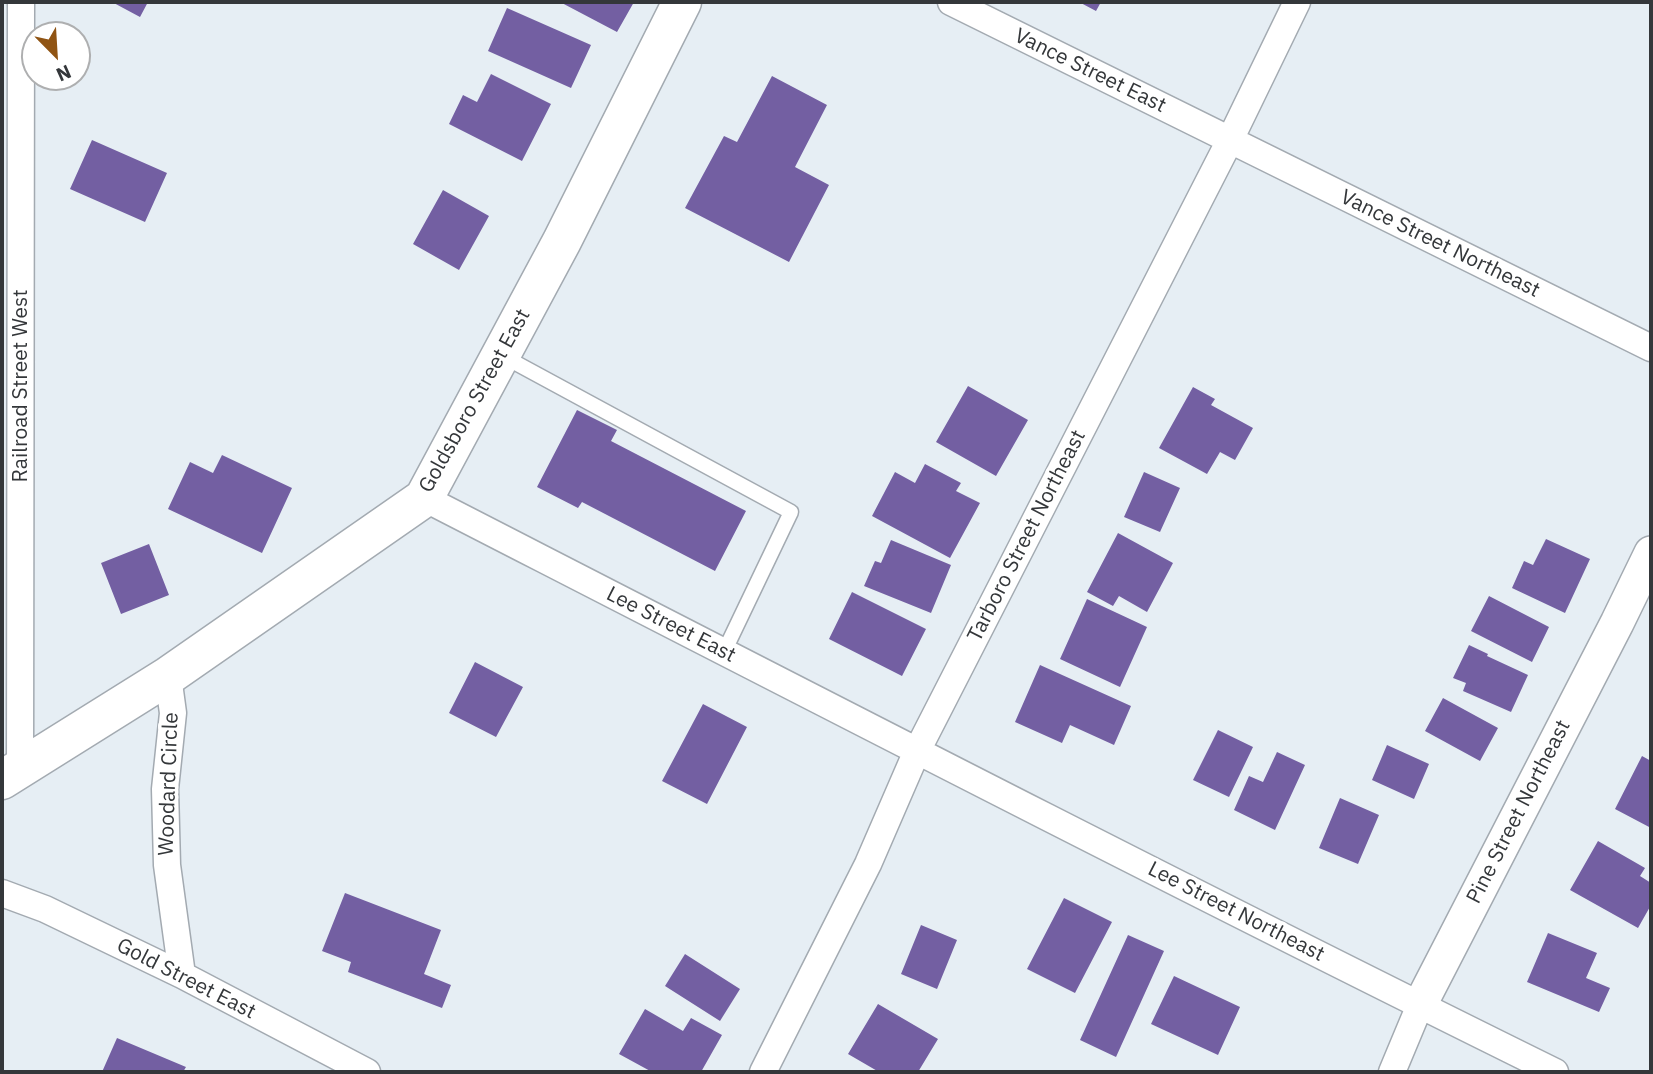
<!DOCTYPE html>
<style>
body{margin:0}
#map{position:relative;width:1653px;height:1074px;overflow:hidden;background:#e6eef4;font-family:"IBM Plex Sans",sans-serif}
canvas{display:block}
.frame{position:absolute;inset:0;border:4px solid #34373a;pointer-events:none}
.north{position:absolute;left:21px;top:21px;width:70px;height:70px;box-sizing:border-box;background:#fff;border:2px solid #aeafb0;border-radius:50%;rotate:156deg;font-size:19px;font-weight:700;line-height:28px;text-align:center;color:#34373a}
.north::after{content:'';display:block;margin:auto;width:24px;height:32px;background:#905413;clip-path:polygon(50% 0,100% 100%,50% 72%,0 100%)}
</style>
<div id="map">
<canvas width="1653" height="1074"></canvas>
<div class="frame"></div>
<div class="north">N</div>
</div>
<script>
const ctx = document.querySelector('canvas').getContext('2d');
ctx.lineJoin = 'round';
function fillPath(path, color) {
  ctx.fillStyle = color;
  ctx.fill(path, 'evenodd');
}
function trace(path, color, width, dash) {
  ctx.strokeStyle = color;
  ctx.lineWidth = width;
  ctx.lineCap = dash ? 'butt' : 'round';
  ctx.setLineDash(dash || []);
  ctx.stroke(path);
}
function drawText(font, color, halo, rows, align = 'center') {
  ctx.font = font + ' "IBM Plex Sans",sans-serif';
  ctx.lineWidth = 7;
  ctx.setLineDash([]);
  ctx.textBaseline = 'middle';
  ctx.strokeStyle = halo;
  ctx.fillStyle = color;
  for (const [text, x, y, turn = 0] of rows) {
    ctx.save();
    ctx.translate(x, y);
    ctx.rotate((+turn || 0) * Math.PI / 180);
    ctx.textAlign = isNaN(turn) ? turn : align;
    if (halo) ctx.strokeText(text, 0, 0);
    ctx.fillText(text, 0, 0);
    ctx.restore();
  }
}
const building = new Path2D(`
 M112 2H148L140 17Z
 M560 2H634L617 32Z
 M1079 2H1101L1096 11Z
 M507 8 591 45 571 88 488 51Z
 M491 74 551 104 522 161 449 124 463 95 477 102Z
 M772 76 827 105 795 167 829 185 789 262 685 208 724 136 737 142Z
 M92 140 167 173 145 222 70 189Z
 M443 190 489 216 459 270 413 244Z
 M968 386 1028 420 996 476 936 442Z
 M1193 387 1215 399 1211 405 1253 428 1235 460 1220 452 1207 474 1159 448Z
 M577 410 617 430 611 441 746 511 715 571 582 502 578 508 537 487Z
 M222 455 292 488 262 553 168 509 190 462 213 473Z
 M925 464 961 483 956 491 980 503 950 558 872 516 895 472 915 483Z
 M1144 472 1180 488 1160 532 1124 517Z
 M1118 533 1173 563 1147 612 1119 596 1113 606 1087 592Z
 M1546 539 1590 559 1565 613 1512 588 1524 561 1533 565Z
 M891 540 951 565 931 613 864 586 875 561 881 563Z
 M149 544 169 595 121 614 101 563Z
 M852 592 926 629 902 676 829 639Z
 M1489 596 1549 627 1532 662 1471 631Z
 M1087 599 1147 627 1120 687 1060 659Z
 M1469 645 1488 654 1487 656 1528 675 1511 712 1463 691 1466 683 1453 678Z
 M475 662 523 687 496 737 449 713Z
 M1040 665 1131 706 1114 745 1070 725 1062 743 1015 722Z
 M1443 698 1498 728 1480 761 1425 731Z
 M703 704 747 727 707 804 662 781Z
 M1218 730 1253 747 1229 797 1193 780Z
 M1387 745 1429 764 1414 799 1372 780Z
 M1277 752 1305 765 1275 830 1234 810 1249 776 1263 782Z
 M1642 756 1651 761V828L1615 809Z
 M1340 798 1379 815 1358 864 1319 848Z
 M1598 841 1645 868 1640 876 1651 883V905L1638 928 1570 890Z
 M345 893 441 930 424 974 451 985 442 1008 348 972 351 962 322 951Z
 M1064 898 1112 922 1075 993 1027 969Z
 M921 925 957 940 937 989 901 974Z
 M1548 933 1597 953 1586 978 1610 988 1599 1012 1527 982Z
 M1128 935 1164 951 1116 1057 1080 1040Z
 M685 954 740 989 720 1021 665 986Z
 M1174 976 1240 1007 1218 1055 1151 1024Z
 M878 1004 938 1039 918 1072H879L848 1054Z
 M645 1009 683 1031 691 1018 722 1035 701 1072H652L619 1054Z
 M117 1038 186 1067 183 1072H102Z`);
const service = new Path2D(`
 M501 355 791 512 724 652`);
const minor = new Path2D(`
 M951 2 1651 348
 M424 498C800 691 1176 885 1555 1072
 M168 676 173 713 165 789 167 865 182 975
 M20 769 21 2
 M2 893 45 909 182 975 367 1072
 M763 1072 868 864 917 751 1230 140 1297 2
 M1392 1072 1420 1005`);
const tertiary = new Path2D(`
 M1420 1005 1617 623 1651 553`);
const secondary = new Path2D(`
 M2 780 168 676 424 498 562 241 682 2`);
const streetNames = [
 ["Vance Street East",1090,71,26],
 ["Vance Street Northeast",1440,244,26],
 ["Railroad Street West",21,386,-90],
 ["Goldsboro Street East",475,401,-61],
 ["Tarboro Street Northeast",1027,536,-63],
 ["Lee Street East",671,625,27],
 ["Woodard Circle",169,784,-88],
 ["Pine Street Northeast",1519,812,-63],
 ["Lee Street Northeast",1236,912,27],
 ["Gold Street East",186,979,27]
];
fillPath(building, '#735fa2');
trace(service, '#a3aab1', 17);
trace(minor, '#a3aab1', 29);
trace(tertiary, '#a3aab1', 36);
trace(secondary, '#a3aab1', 41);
trace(service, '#fff', 14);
trace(minor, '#fff', 26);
trace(tertiary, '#fff', 33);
trace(secondary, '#fff', 38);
drawText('21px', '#34373a', '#fff', streetNames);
</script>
